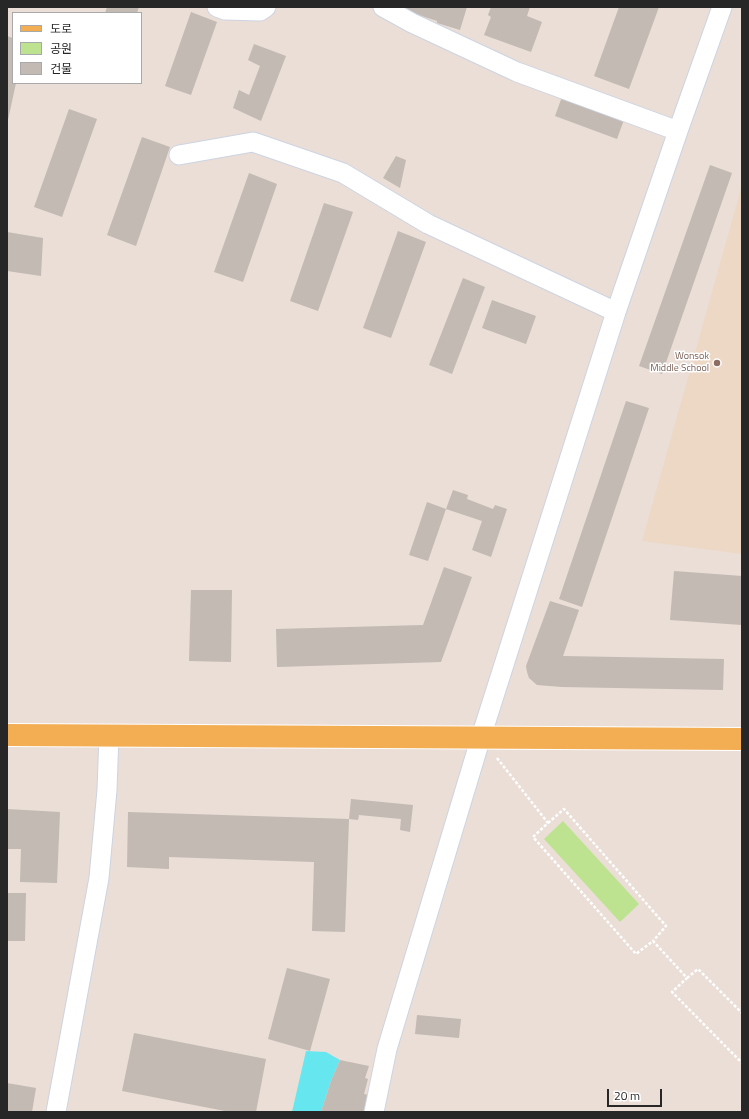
<!DOCTYPE html>
<meta charset="utf-8">
<style>
body{margin:0}
#map{position:relative;width:749px;height:1119px;overflow:hidden;background:#eaded7;font-family:"Titillium Web","Noto Sans KR",sans-serif}
canvas{display:block}
.frame{position:absolute;inset:0;border:8px solid #272727;pointer-events:none}
.legend{position:absolute;left:12px;top:12px;width:130px;height:72px;box-sizing:border-box;background:#fff;border:1px solid #a9a9a9;margin:0;padding:5px 7px;list-style:none;font-size:12px;color:#272727}
.legend li{display:flex;align-items:center;gap:8px;height:20px}
.legend b{width:20px;border:1px solid #a9a9a9}
.scale{position:absolute;left:607px;top:1089px;width:55px;height:18px;box-sizing:border-box;border:2px solid #272727;border-top:0;padding-left:5px;font-size:12px;line-height:14px;white-space:nowrap;color:#272727;-webkit-text-stroke:3px #fff;paint-order:stroke}
</style>
<div id="map">
<canvas width="749" height="1119"></canvas>
<div class="frame"></div>
<ul class="legend">
<li><b style="height:5px;background:#f3ae53"></b>도로</li>
<li><b style="height:11px;background:#bde391"></b>공원</li>
<li><b style="height:11px;background:#c2bab3"></b>건물</li>
</ul>
<div class="scale">20 m</div>
</div>
<script>
const ctx = document.querySelector('canvas').getContext('2d');
ctx.lineJoin = 'round';
function fillPath(path, color) {
  ctx.fillStyle = color;
  ctx.fill(path, 'evenodd');
}
function trace(path, color, width, dash) {
  ctx.strokeStyle = color;
  ctx.lineWidth = width;
  ctx.lineCap = dash ? 'butt' : 'round';
  ctx.setLineDash(dash || []);
  ctx.stroke(path);
}
function drawText(font, color, halo, rows, align = 'center') {
  ctx.font = font + ' "Titillium Web",sans-serif';
  ctx.lineWidth = 3;
  ctx.setLineDash([]);
  ctx.textBaseline = 'middle';
  ctx.strokeStyle = halo;
  ctx.fillStyle = color;
  for (const [text, x, y, turn = 0] of rows) {
    ctx.save();
    ctx.translate(x, y);
    ctx.rotate((+turn || 0) * Math.PI / 180);
    ctx.textAlign = isNaN(turn) ? turn : align;
    if (halo) ctx.strokeText(text, 0, 0);
    ctx.fillText(text, 0, 0);
    ctx.restore();
  }
}
const education = new Path2D(`
 M742 185V554L642 541Z`);
const green = new Path2D(`
 M563 821 639 904 620 922 544 839Z`);
const water = new Path2D(`
 M306 1051 326 1052 340 1060 331 1081 321 1112H292Z`);
const building = new Path2D(`
 M107 7H139L137 13H105Z
 M398 7H467L460 30 437 23V21L397 8Z
 M491 7H530L527 16 542 22 531 52 484 35 491 17 488 15Z
 M619 7H659L629 89 594 76Z
 M191 12 217 22 191 95 165 86Z
 M7 36 13 38V83H16L8 120Z
 M254 44 286 56 261 121 233 108 239 90 249 95 260 66 248 60Z
 M563 94 625 117 617 139 555 116Z
 M69 109 97 119 62 217 34 207Z
 M142 137 170 147 136 246 107 235Z
 M396 156 406 160 400 188 383 178Z
 M710 165 732 173 662 374 639 366Z
 M249 173 277 184 243 282 214 272Z
 M324 203 353 212 318 311 290 301Z
 M398 231 426 242 391 338 363 328Z
 M7 232 43 238 41 276 7 271Z
 M463 278 485 287 452 374 429 365Z
 M492 300 536 316 526 344 482 328Z
 M626 401 649 408 582 607 559 599Z
 M453 490 468 495 467 499 493 509 495 505 507 509 491 557 472 550 482 521 446 509Z
 M427 502 446 509 428 561 409 555Z
 M444 567 472 577 441 662 277 667 276 629 423 625Z
 M674 571 742 576V625L670 620Z
 M191 590H232L231 662 189 661Z
 M550 601 579 610 563 656 724 659 723 690 562 687 537 685 529 678 527 672 526 666Z
 M351 799 413 805 410 832 400 830 401 819 359 815 358 820 349 819Z
 M7 809 60 812 57 883 20 882 21 849H7Z
 M128 812 349 819 345 932 312 931 314 862 169 857V869L127 867Z
 M7 893H26L25 941H7Z
 M287 968 330 979 310 1051 268 1039Z
 M417 1015 461 1019 459 1038 415 1034Z
 M134 1033 266 1059 256 1112H230L122 1091Z
 M340 1060 369 1066 365 1078 368 1079 364 1094 369 1095 366 1112H321L331 1081Z
 M7 1083 36 1088 32 1112H7Z`);
const path = new Path2D(`
 M497 758 548 823 533 837 636 954 653 941 687 978 672 992 742 1063
 M548 823 564 809 666 926 653 941
 M687 978 698 969 742 1013`);
const minor = new Path2D(`
 M217 7 225 10 260 11 266 7
 M383 7 412 23 517 72 678 131
 M179 155 253 142 343 173 428 224 616 312
 M56 1112 99 878 107 790 109 735
 M374 1112 387 1049 481 737 616 312 678 131 722 7`);
const major = new Path2D(`
 M7 735 742 739`);
const markers = [
 [717,363,4,"#8d6e63"]
];
const educationNames = [
 ["Wonsok",709,357],
 ["Middle School",709,369]
];
fillPath(education, '#edd8c5');
fillPath(green, '#bde391');
fillPath(water, '#66e7f0');
fillPath(building, '#c2bab3');
trace(minor, '#cdd4e1', 21);
trace(major, '#fff', 24);
trace(path, '#fff', 2.5, [3, 2]);
trace(minor, '#fff', 19);
trace(major, '#f3ae53', 22);
for (const [x, y, r, color] of markers) {
  const dot = new Path2D();
  dot.arc(x, y, r, 0, 2 * Math.PI);
  ctx.fillStyle = color;
  ctx.fill(dot);
  trace(dot, '#fff', 1.5);
}
drawText('10px', '#785e54', '#fff', educationNames, 'right');
</script>
